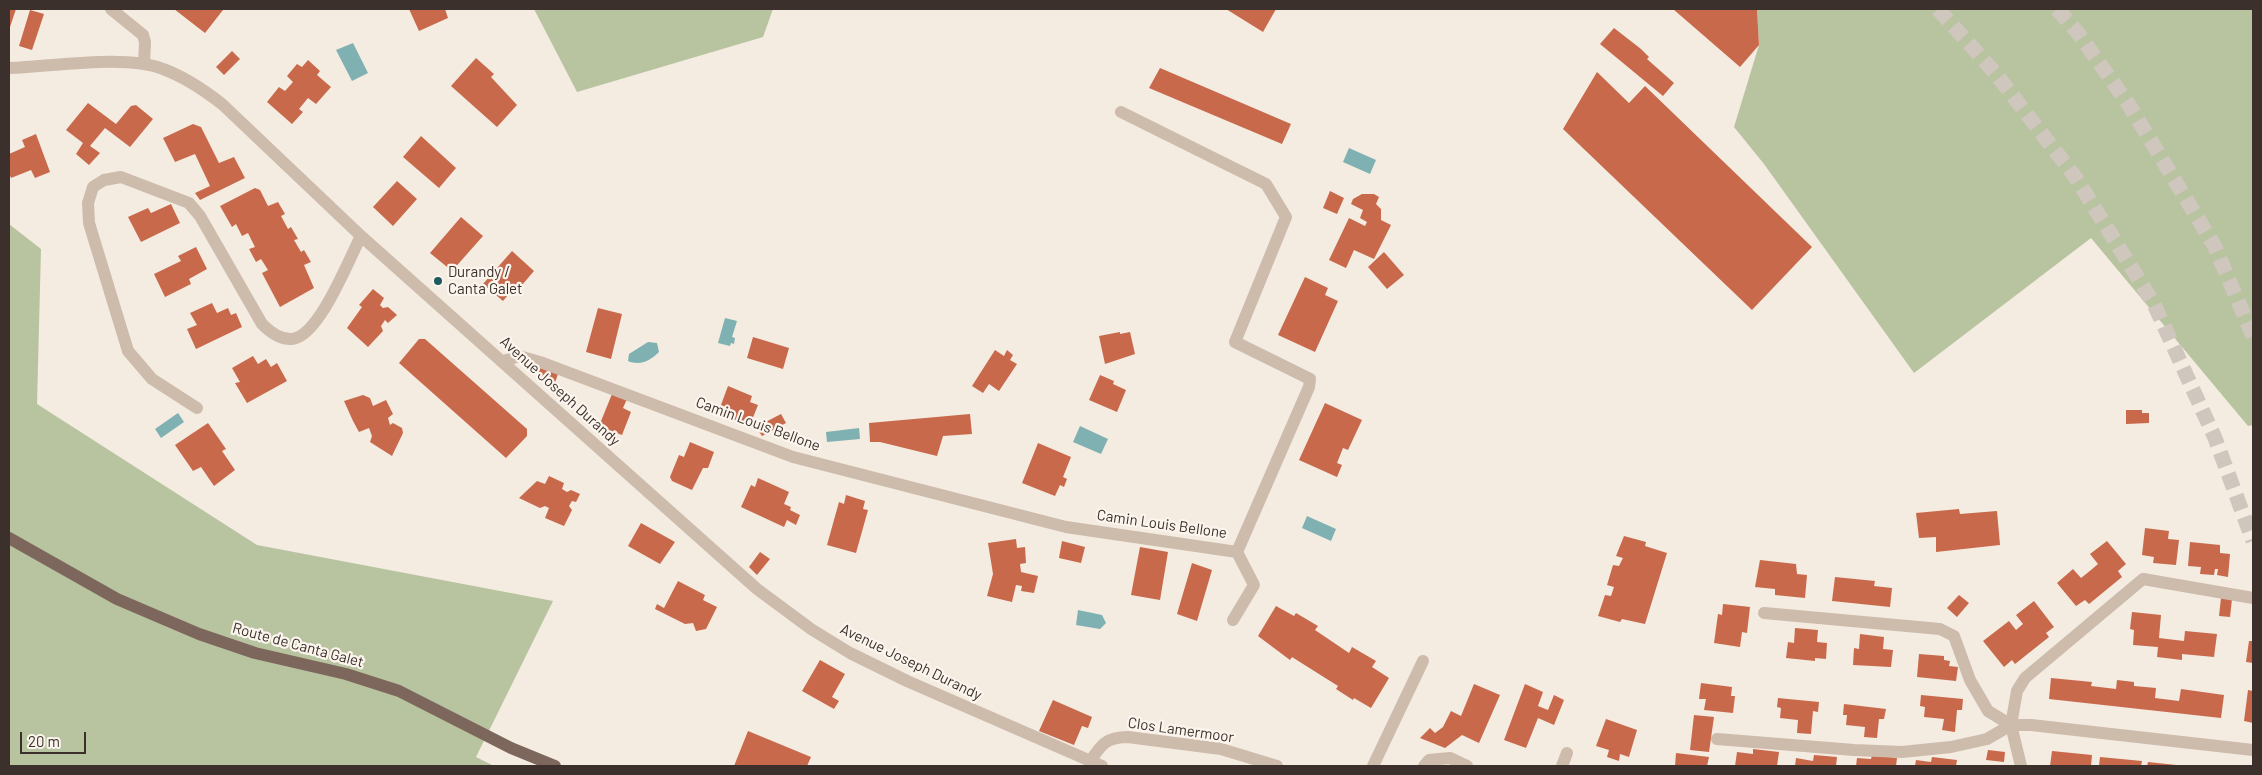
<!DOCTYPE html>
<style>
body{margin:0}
#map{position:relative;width:2262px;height:775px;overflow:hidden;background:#f4ebe1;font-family:Barlow,sans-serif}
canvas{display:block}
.frame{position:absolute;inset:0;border:10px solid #3b302b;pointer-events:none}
.scale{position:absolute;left:20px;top:732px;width:66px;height:22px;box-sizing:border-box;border:2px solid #3b302b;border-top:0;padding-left:6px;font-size:15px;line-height:18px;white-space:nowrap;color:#3b302b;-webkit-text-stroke:4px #fbf5ee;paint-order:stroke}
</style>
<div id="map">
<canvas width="2262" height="775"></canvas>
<div class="frame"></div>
<div class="scale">20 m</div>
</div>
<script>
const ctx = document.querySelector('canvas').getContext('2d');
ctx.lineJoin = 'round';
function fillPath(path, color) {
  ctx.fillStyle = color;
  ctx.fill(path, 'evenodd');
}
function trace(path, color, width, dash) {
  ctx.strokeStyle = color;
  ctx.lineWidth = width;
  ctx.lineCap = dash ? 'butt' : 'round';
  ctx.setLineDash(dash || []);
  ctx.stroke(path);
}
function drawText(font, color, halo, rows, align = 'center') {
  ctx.font = font + ' Barlow,sans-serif';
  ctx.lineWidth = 4.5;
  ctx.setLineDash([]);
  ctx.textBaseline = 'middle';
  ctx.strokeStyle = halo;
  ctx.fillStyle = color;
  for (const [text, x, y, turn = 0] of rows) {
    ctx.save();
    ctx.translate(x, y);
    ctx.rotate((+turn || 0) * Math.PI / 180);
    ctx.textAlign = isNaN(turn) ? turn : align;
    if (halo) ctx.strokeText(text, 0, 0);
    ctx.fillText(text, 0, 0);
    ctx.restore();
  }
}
const green = new Path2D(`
 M534 9H773L763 37 577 92Z
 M1757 9H2253V425L2248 426 2091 238 1914 373 1764 164 1734 127 1759 45Z
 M9 224 41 249 37 404 257 545 553 601 476 757 494 766 9 765Z`);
const water = new Path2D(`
 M353 43 368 73 352 81 336 50Z
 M1349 148 1376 160 1370 174 1343 162Z
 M725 318 737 321 732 337 735 338 734 344 731 343 730 346 718 343Z
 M648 342 657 343 659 352C650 361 640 366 628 361L629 354Z
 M178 413 184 422 161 438 155 429Z
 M1080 426 1108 439 1101 454 1073 442Z
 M859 428 860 439 827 442 826 432Z
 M1307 516 1336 529 1331 541 1302 528Z
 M1078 610 1102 615 1106 623 1100 629 1076 625Z`);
const building = new Path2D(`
 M9 9H16L9 30Z
 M174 9H222L223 10 205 33Z
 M409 9H445L448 18 419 31Z
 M1226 9H1276L1263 32Z
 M1673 9H1757L1759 45 1740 67Z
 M30 10 44 14 32 50 19 46Z
 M1614 28 1641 49 1649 57 1647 59 1674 83 1663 96 1600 44Z
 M232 51 240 59 224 75 216 67Z
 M476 58 494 74 491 77 517 105 497 127 451 86Z
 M308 60 320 71 317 75 331 87 316 104 308 98 299 109 303 112 292 124 267 102 279 87 285 91 293 82 287 76 297 64 302 67Z
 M1160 68 1291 124 1282 144 1149 88Z
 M1597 72 1629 103 1645 86 1812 247 1752 310 1563 129Z
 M88 103 116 124 131 106 136 105 153 119 130 147 105 128 90 146 100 153 89 165 76 154 83 143 66 130Z
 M193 124 201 127 219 163 234 157 245 178 200 200 195 193 210 186 195 154 175 162 163 138Z
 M36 134 50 172 35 178 31 170 11 178 9 173V154L25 147 22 140Z
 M421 136 456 168 439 188 403 157Z
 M397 181 417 199 393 226 373 207Z
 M255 188 260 190 268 206 278 202 285 214 281 216 288 229 291 227 298 239 294 240 301 252 304 250 311 262 304 265 314 288 280 307 262 273 268 270 261 259 256 262 249 249 255 247 248 233 242 236 236 224 232 227 220 206Z
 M1330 191 1344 198 1337 214 1323 208Z
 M1362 194H1374L1379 197 1376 204 1381 209V220L1391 225 1374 259 1354 250 1346 268 1329 260 1349 218 1365 226 1367 222 1360 218 1363 210 1351 204 1353 199Z
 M171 204 180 223 141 242 128 217 148 208 151 213Z
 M461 217 483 236 452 271 430 253Z
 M196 247 207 269 189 279 191 284 165 297 154 274 181 261 178 256Z
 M512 251 534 271 516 292 513 289 503 301 483 284Z
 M1384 252 1404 275 1387 289 1368 267Z
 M1305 277 1328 288 1325 295 1338 301 1315 352 1278 335Z
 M373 289 384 298 380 305 383 308 388 307 397 315 388 323 385 320 381 326 383 331 368 347 347 328 362 307 359 305Z
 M212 303 217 313 228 308 231 315 236 313 242 327 196 349 187 329 197 325 190 313Z
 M598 308 622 314 611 359 586 352Z
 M1120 332V334L1130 332 1135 354 1105 364 1099 336Z
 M753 337 789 348 783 369 747 358Z
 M419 339H425L527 429V436L506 458 399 363Z
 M995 350 1004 356 1007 350 1013 355 1010 360 1017 364 999 391 989 384 983 393 972 386Z
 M253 356 258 364 266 359 271 367 277 363 287 381 247 403 235 383 240 382 232 368Z
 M540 368 558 374 552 391 537 377Z
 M1100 375 1114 381 1113 384 1126 390 1117 412 1089 400Z
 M728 386 752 396 750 402 758 405 750 425 732 419 735 411 721 405Z
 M612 394 627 399 623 408 631 412 622 435 614 432 610 443 597 431Z
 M363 395 370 398 373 406 386 400 393 414 388 418 390 425 393 423 402 428 403 433 392 456 370 442 372 436 369 428 359 432 353 421 344 401Z
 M1325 403 1362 420 1348 450 1343 448 1337 463 1342 465 1337 477 1299 460Z
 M2126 410H2142V413H2149V423L2126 424Z
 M781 414 786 423 762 436 756 427Z
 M970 414 972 434 943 436 937 456 880 442H870L869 423Z
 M208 423 226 449 222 451 235 470 214 486 201 467 193 471 175 445Z
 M690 442 714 452 708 468H703L692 490 672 481 670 477 679 455 684 457Z
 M1038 443 1071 457 1063 477 1067 479 1064 487 1060 485 1055 496 1022 483Z
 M549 476 564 483 562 489 567 492 571 490 580 494 576 502 572 501 569 506 572 510 564 526 545 518 549 508 545 506 540 508 519 498 537 481 545 484Z
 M758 478 789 492 784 504 791 507 790 510 800 515 796 525 787 520 784 527 741 507 751 485 755 487Z
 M846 495 865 501 863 509 868 510 856 553 827 545 839 502 844 504Z
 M1959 509 1960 514 1997 511 2000 545 1936 552V537L1919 538 1916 513Z
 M641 523 675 542 660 564 628 546Z
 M2145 528 2169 531 2168 539 2179 540 2176 565 2153 563 2154 557 2142 555Z
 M1624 536 1646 542 1645 546 1667 553 1645 624 1622 619 1620 622 1598 616 1605 595 1611 596 1614 587 1607 585 1613 565 1619 566 1623 558 1616 556Z
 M1016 539 1017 548 1025 547 1026 563 1020 564 1021 572 1038 576 1034 593 1021 591 1022 586 1016 585 1012 602 987 596 993 574 988 543Z
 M1062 541 1085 547 1081 563 1059 558Z
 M2107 541 2126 564 2118 571 2122 577 2089 604 2085 600 2076 606 2057 583 2073 569 2081 578 2091 570 2098 564 2090 554Z
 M2190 542 2220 545V553L2230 554 2228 577 2217 575 2218 569H2215L2214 575 2200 574 2201 567 2188 566Z
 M1140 547 1168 552 1160 600 1131 595Z
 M760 552 770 559 757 575 749 567Z
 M1760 560 1796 564 1797 574 1807 575 1805 598 1775 595V589L1755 587Z
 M1192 563 1212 570 1197 621 1177 614Z
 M1835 577 1875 581 1874 586 1892 588 1890 607 1832 601Z
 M678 581 705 595 703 600 717 607 706 629 696 631 693 623 685 624 655 609 657 604 664 608Z
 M1959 595 1969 603 1957 617 1947 608Z
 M2221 598 2232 599 2230 617 2219 616Z
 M2034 601 2054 627 2046 633 2049 637 2015 664 2012 660 2004 667 1983 641 2009 621 2016 630 2023 624 2016 615Z
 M1723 604 1750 607 1747 633 1742 632 1740 647 1714 643 1718 614 1722 615Z
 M1276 606 1294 616 1296 613 1318 626 1315 630 1349 653 1352 647 1376 661 1372 667 1389 678 1371 708 1354 698 1353 700 1336 689 1338 686 1292 657 1290 660 1258 636Z
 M2132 612 2161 615 2159 638 2184 641 2185 631 2217 634 2214 657 2182 654V660L2157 657 2158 647 2133 645 2134 630 2130 629Z
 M1795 628 1818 630 1817 642 1827 643 1826 659 1815 658V661L1786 658 1788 642 1794 643Z
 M1860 634 1884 637 1883 649 1893 650 1891 667 1853 665 1854 648 1859 649Z
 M2249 641H2253V663L2246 662Z
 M1919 654 1944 656V660L1950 661 1949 666 1958 667 1956 681 1917 677Z
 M820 660 845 674 832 697 839 701 834 709 802 691Z
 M2051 678 2092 682 2091 686 2116 689 2117 680 2134 682V686L2156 688 2155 698 2179 701 2181 689 2224 695 2221 718 2049 699Z
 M1701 683 1732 687 1731 696H1735L1733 713 1704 710 1706 699H1699Z
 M1474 684 1500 695 1479 743 1462 735 1445 748 1420 738 1430 728 1435 733 1443 727 1451 711 1461 716Z
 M1525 684 1543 692 1538 706 1548 710 1554 695 1564 700 1554 725 1538 718 1526 748 1504 740Z
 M2248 690 2253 691V723L2244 721Z
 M1921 695 1963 699 1962 710H1957L1955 732 1942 730 1944 719 1924 717 1925 707 1920 706Z
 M1778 698 1819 702 1818 712 1813 711 1811 734 1797 733 1798 720 1780 718 1781 708 1777 707Z
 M1053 700 1092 717 1088 728 1082 726 1074 745 1039 731Z
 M1844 704 1886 709 1884 719H1879L1877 738 1864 737 1865 727 1846 725 1847 715H1843Z
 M1694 715 1714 717 1709 752 1690 750Z
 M1606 719 1637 730 1629 757 1620 754 1619 761 1607 757 1609 750 1596 746Z
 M748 731 811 757 807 766H734Z
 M1753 749 1779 752 1777 766H1735L1737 752 1753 754Z
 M1988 750 2005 752 2004 762 1986 760Z
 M2052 751 2092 755 2091 766H2050Z
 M1676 753 1709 757 1707 766H1675Z
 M1814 755 1837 757 1836 766H1795L1796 758 1813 761Z
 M1872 755 1897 758 1896 766H1856L1857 758 1871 759Z
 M1932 757 1957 760 1956 766H1915L1916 760 1931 762Z
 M2100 757 2142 761 2141 766H2099Z
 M2148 762 2176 765V766H2147Z`);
const highwayTunnel = new Path2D(`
 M1938 9 1996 74 2076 178 2154 304 2215 438 2253 541
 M2057 9 2078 33 2129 105 2214 245 2253 336`);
const minor = new Path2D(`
 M111 9 143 35 145 42 144 64
 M9 68C51 67 125 54 163 69 185 77 204 90 222 104L361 236 757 589 811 629 850 653 907 681 1102 766
 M504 361 519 356 543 363 793 457 1066 527 1237 552 1309 387 1310 379 1235 342 1286 217 1266 184 1121 112
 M197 408 152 379 128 351 89 223 88 203 93 187 104 180 121 177 189 203 200 216 262 324C270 332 280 340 292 339 319 337 349 259 361 236
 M1764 613 1940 629 1954 636 1970 680 1988 711 2011 725 2021 766
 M1233 620 1254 585 1237 552
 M2011 725 2017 691 2025 678 2143 579 2253 598
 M1717 739 1854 750 1902 752 1951 747 1987 739 2011 725H2031L2253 750
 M1090 762C1101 744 1107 737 1128 737L1221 749 1277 766
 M1373 766 1423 661
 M1424 766 1429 760 1450 758 1467 766
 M1562 766 1567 753`);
const major = new Path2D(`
 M9 538 117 599 199 634 255 653 346 674 399 691 511 748 555 766`);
const markers = [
 [438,281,5,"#1f5a5e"]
];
const poiNames = [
 ["Durandy /",448,272],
 ["Canta Galet",448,289]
];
const streetNames = [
 ["Avenue Joseph Durandy",560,391,42],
 ["Camin Louis Bellone",758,424,20],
 ["Camin Louis Bellone",1162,524,8],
 ["Route de Canta Galet",298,645,15],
 ["Avenue Joseph Durandy",911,662,26],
 ["Clos Lamermoor",1181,730,8]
];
fillPath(green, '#b8c4a0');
fillPath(water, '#7fb0b2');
fillPath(building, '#c8694b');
trace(highwayTunnel, '#cfc6bd', 15, [15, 8]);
trace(minor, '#cdbbac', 12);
trace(major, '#7d675c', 12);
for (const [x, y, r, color] of markers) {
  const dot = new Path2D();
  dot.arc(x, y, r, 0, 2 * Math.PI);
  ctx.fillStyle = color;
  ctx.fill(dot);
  trace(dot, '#fbf5ee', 2);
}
drawText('15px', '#3b302b', '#fbf5ee', poiNames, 'left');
drawText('15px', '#3b302b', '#fbf5ee', streetNames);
</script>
